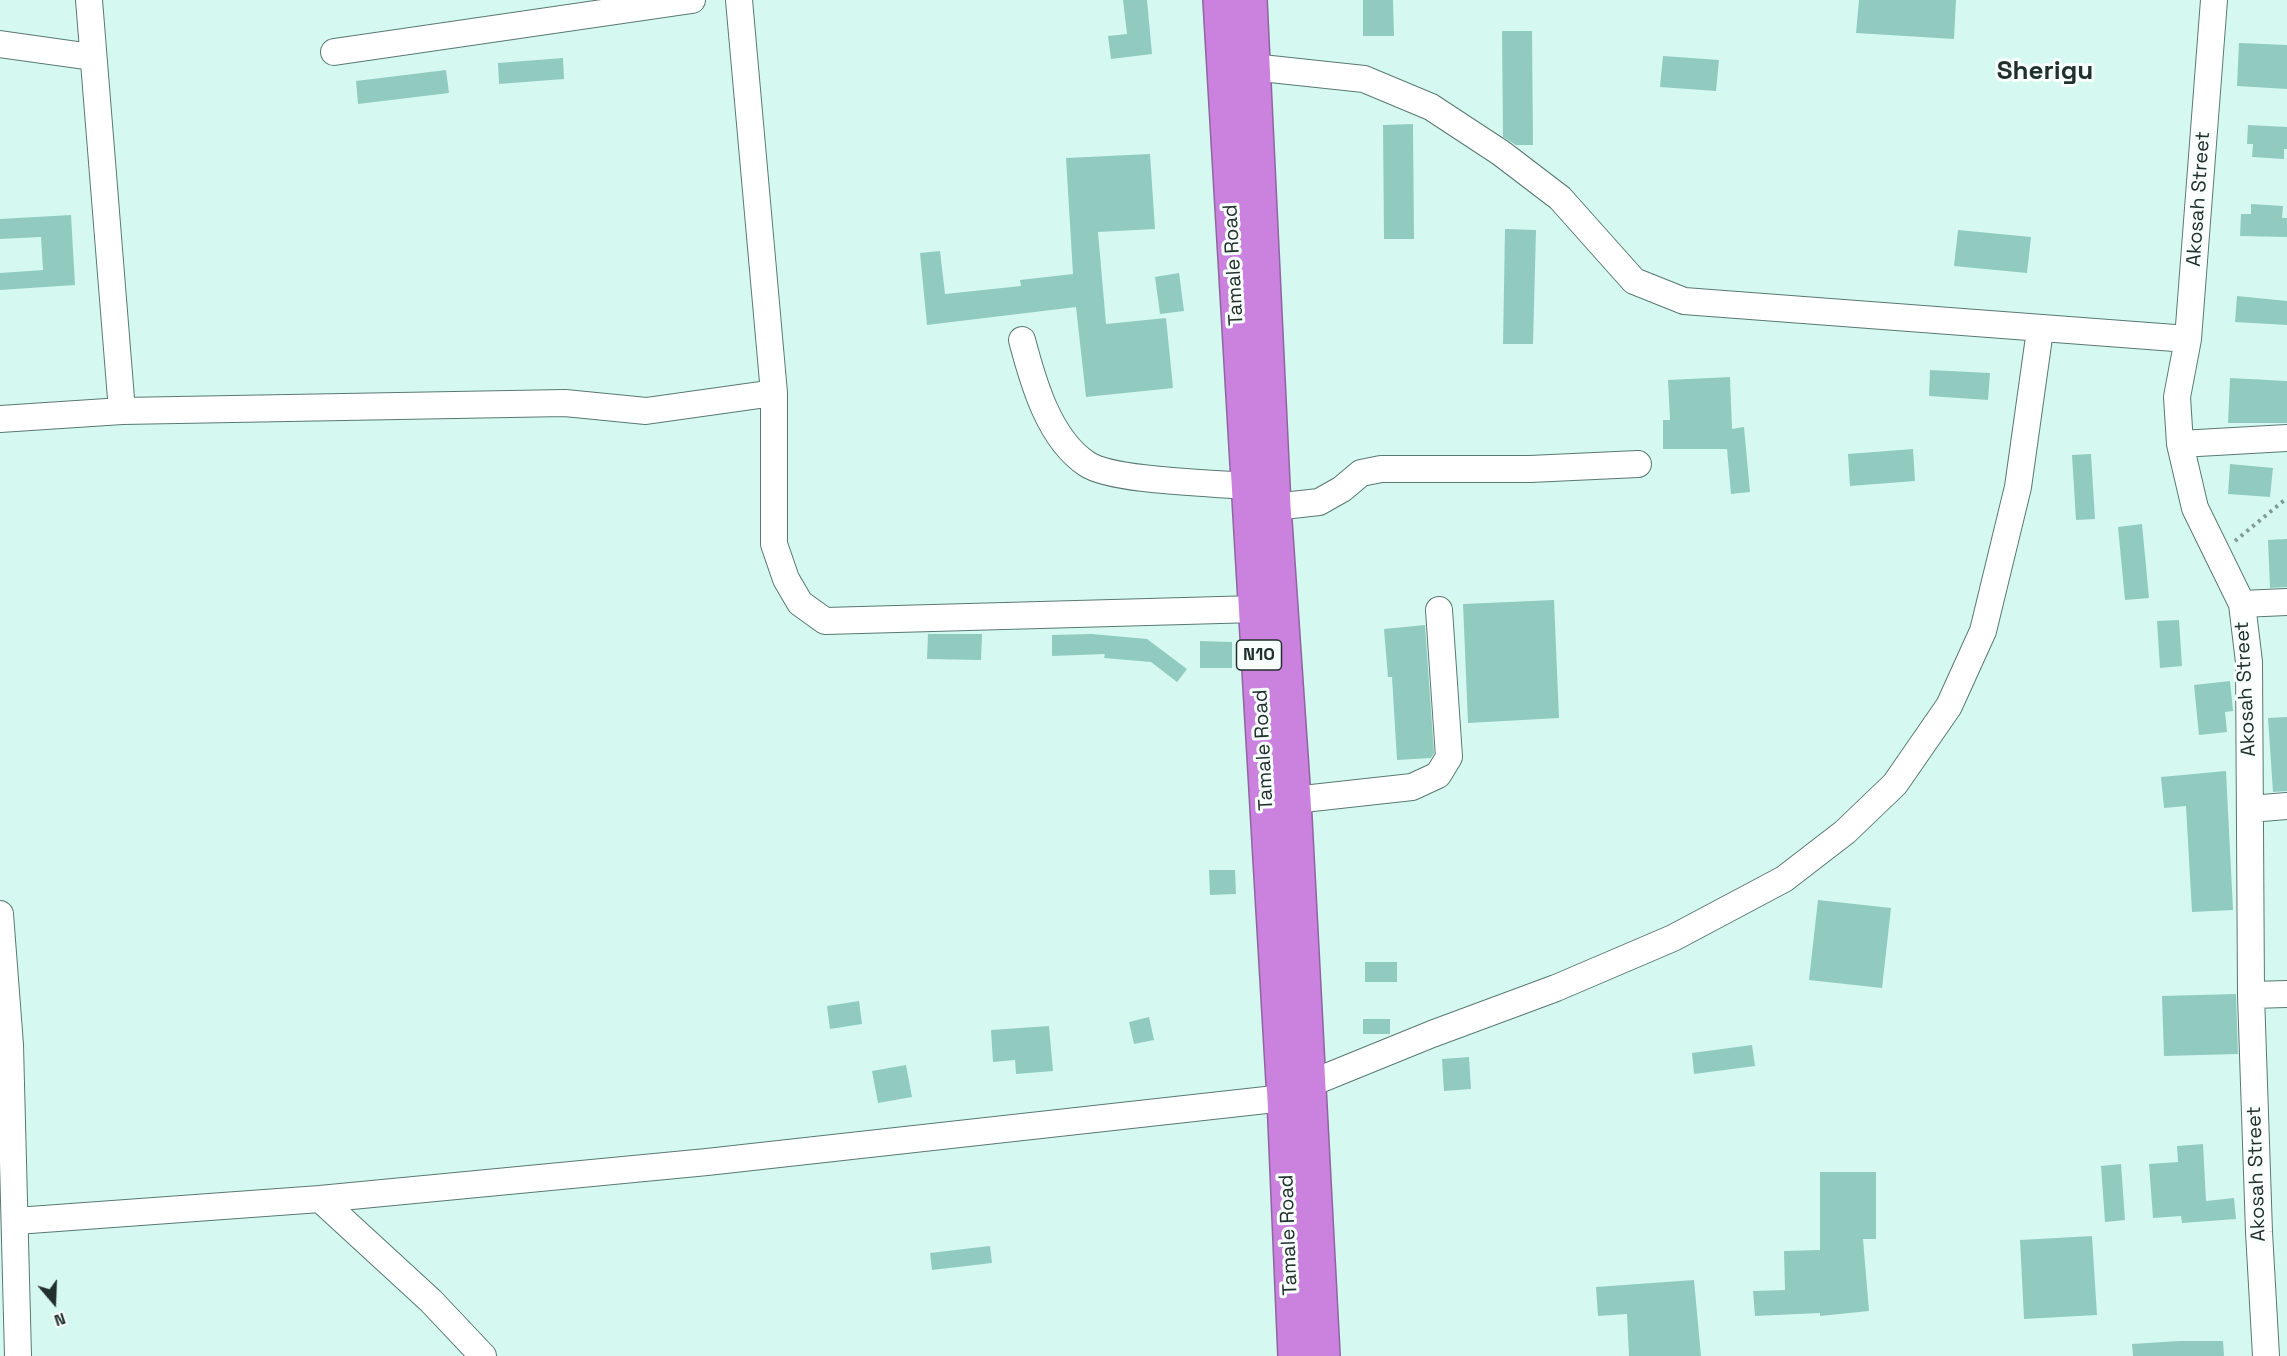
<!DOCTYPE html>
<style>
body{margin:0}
#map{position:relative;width:2287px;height:1356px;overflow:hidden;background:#d5f9f1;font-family:"Space Grotesk",sans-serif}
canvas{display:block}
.north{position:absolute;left:24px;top:1272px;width:60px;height:60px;-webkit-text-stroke:4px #f8fffd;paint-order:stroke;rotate:161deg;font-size:16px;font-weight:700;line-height:24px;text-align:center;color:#22302d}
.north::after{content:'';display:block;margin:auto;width:21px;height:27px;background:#22302d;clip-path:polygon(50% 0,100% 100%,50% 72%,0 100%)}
</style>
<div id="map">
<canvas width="2287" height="1356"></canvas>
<div class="north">N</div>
</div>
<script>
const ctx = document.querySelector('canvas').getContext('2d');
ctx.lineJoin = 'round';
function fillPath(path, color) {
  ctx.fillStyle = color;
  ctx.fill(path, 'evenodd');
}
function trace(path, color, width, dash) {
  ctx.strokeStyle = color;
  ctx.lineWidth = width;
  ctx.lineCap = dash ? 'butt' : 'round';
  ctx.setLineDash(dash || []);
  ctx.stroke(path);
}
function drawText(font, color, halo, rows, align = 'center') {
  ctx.font = font + ' "Space Grotesk",sans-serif';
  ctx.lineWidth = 6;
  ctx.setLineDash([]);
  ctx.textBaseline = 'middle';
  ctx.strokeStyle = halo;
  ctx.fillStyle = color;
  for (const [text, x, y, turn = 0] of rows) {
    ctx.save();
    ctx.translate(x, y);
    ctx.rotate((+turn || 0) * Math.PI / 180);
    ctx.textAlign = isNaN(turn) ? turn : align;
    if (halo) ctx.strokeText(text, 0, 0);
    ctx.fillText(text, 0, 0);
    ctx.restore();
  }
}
const building = new Path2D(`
 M1123 0H1147L1152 54 1111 59 1108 36 1127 34Z
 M1363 0H1393L1394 36H1363Z
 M1859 0H1956L1954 39 1856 33Z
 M1502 31H1532L1533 145H1516L1503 137Z
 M2239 43 2287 45V89L2237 86Z
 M1663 56 1719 60 1716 91 1660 87Z
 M563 58 564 79 499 84 498 63Z
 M446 70 449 93 358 104 356 81Z
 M1413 124 1414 239H1384L1383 125Z
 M2248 125 2287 127V149H2284V159L2252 157 2253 144H2247Z
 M1150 154 1155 229 1098 232 1106 324 1166 318 1173 388 1086 397 1076 307 927 325 920 253 940 251 945 294 1021 286 1020 280 1073 274 1066 158Z
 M2251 204 2283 206 2282 218H2287V237L2240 236 2241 214H2251Z
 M71 215 75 285 0 290V273L43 270 41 237 0 239V219Z
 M1505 229 1536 230 1533 344H1503Z
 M1958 230 2031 237 2027 273 1954 266Z
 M1179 273 1184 311 1160 314 1155 277Z
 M2237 296 2287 301V325L2235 322Z
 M1930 370 1990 373 1988 400 1929 396Z
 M1730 377 1732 429 1744 427 1750 492 1731 494 1727 449H1663V420H1670L1668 380Z
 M2230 378 2287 381V423H2228Z
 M1913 449 1915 481 1850 486 1848 454Z
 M2091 454 2095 519 2076 520 2072 455Z
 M2230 464 2273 468 2270 497 2228 494Z
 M2142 524 2149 598 2125 600 2118 527Z
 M2287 539V587L2270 588 2268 540Z
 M1554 600 1559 718 1468 723 1463 604Z
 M2179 620 2182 666 2160 668 2157 621Z
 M1425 625 1434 753 1431 758 1397 760 1392 677H1388L1384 629Z
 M928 634H982L981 660 927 659Z
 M1092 634 1147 639 1187 669 1177 682 1151 662 1104 658 1105 654 1052 656V635Z
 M1200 641 1232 642V668H1200Z
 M2230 681 2233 711 2225 712 2227 732 2199 735 2194 685Z
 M2287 717V791L2273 792 2268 718Z
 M2226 771 2233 910 2192 912 2186 806 2164 808 2161 777Z
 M1209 870H1235L1236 894 1210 895Z
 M1818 900 1891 908 1882 988 1809 980Z
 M1365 962H1397V982H1365Z
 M2236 994 2238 1054 2164 1056 2162 996Z
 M859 1001 862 1024 830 1029 827 1006Z
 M1149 1017 1154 1040 1134 1044 1129 1022Z
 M1363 1019H1390V1034H1363Z
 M1049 1026 1053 1071 1016 1074 1015 1060 993 1062 991 1030Z
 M1752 1045 1755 1066 1694 1074 1692 1053Z
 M1469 1057 1471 1089 1444 1091 1442 1059Z
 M906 1065 912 1097 878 1103 872 1071Z
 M2203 1144 2206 1201 2234 1198 2236 1219 2182 1223 2181 1216 2153 1218 2149 1164 2178 1162 2177 1146Z
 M2121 1164 2125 1220 2105 1222 2101 1166Z
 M1820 1172H1876V1239H1863L1869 1311 1820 1316V1313L1755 1316 1753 1291 1785 1290 1784 1251 1820 1250Z
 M2092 1236 2097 1315 2024 1319 2020 1240Z
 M990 1246 992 1263 932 1270 930 1253Z
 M1694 1280 1701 1356H1629L1627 1314 1598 1316 1596 1287Z
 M2179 1341H2223L2224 1356H2133L2132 1344Z`);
const path = new Path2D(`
 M2235 541 2287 498`);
const minor = new Path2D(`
 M89 0 122 411 565 403 646 411 774 393
 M739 0 774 393V544L786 579 800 603 825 621 1256 609
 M2214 0 2188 339 2177 397 2180 444 2195 508 2242 604 2249 662 2251 995 2259 1232 2266 1356
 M0 44 92 57
 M334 52 692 0
 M1252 67 1364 79 1431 107 1501 153 1560 198 1634 281 1684 301 2188 339
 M1022 340C1033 382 1049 439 1087 464 1112 481 1213 483 1247 486
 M0 419 122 411
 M2180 444 2287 438
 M1274 507 1319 502 1342 489 1361 473 1381 469H1530L1638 464
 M2242 604 2287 602
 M1294 800 1412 787 1438 775 1449 757 1439 610
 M2250 809 2287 806
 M0 914 10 1045 18 1356
 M2251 995 2287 994
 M1309 1084 1432 1034 1556 988 1673 938 1784 879 1845 832 1895 784 1949 706 1983 631 2018 487 2040 330
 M320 1199 431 1301 483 1356
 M16 1221 320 1199 707 1162 1284 1098`);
const highway = new Path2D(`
 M1220 0 1284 1098 1295 1356
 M1250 0 1274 507 1294 800 1323 1356`);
const shields = [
 [1259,655,45]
];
const shieldNames = [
 ["N10",1259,655]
];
const streetNames = [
 ["Akosah Street",2199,199,-86],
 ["Tamale Road",1234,265,-93],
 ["Akosah Street",2246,689,-93],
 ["Tamale Road",1264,750,-93],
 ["Akosah Street",2257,1174,-92],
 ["Tamale Road",1289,1235,-92]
];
const districtNames = [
 ["Sherigu",2045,72]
];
fillPath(building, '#91cbbf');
trace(minor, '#587972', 28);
trace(highway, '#8f65a0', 36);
trace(path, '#819b95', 4, [3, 4.5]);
trace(minor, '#fff', 26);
trace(highway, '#ca82de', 33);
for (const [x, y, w] of shields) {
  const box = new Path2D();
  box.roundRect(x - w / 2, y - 15, w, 30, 4.5);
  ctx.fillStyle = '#f8fffd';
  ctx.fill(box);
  trace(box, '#22302d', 1.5);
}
drawText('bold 18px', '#22302d', null, shieldNames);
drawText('20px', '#22302d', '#f8fffd', streetNames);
drawText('bold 26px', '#22302d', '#f8fffd', districtNames);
</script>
